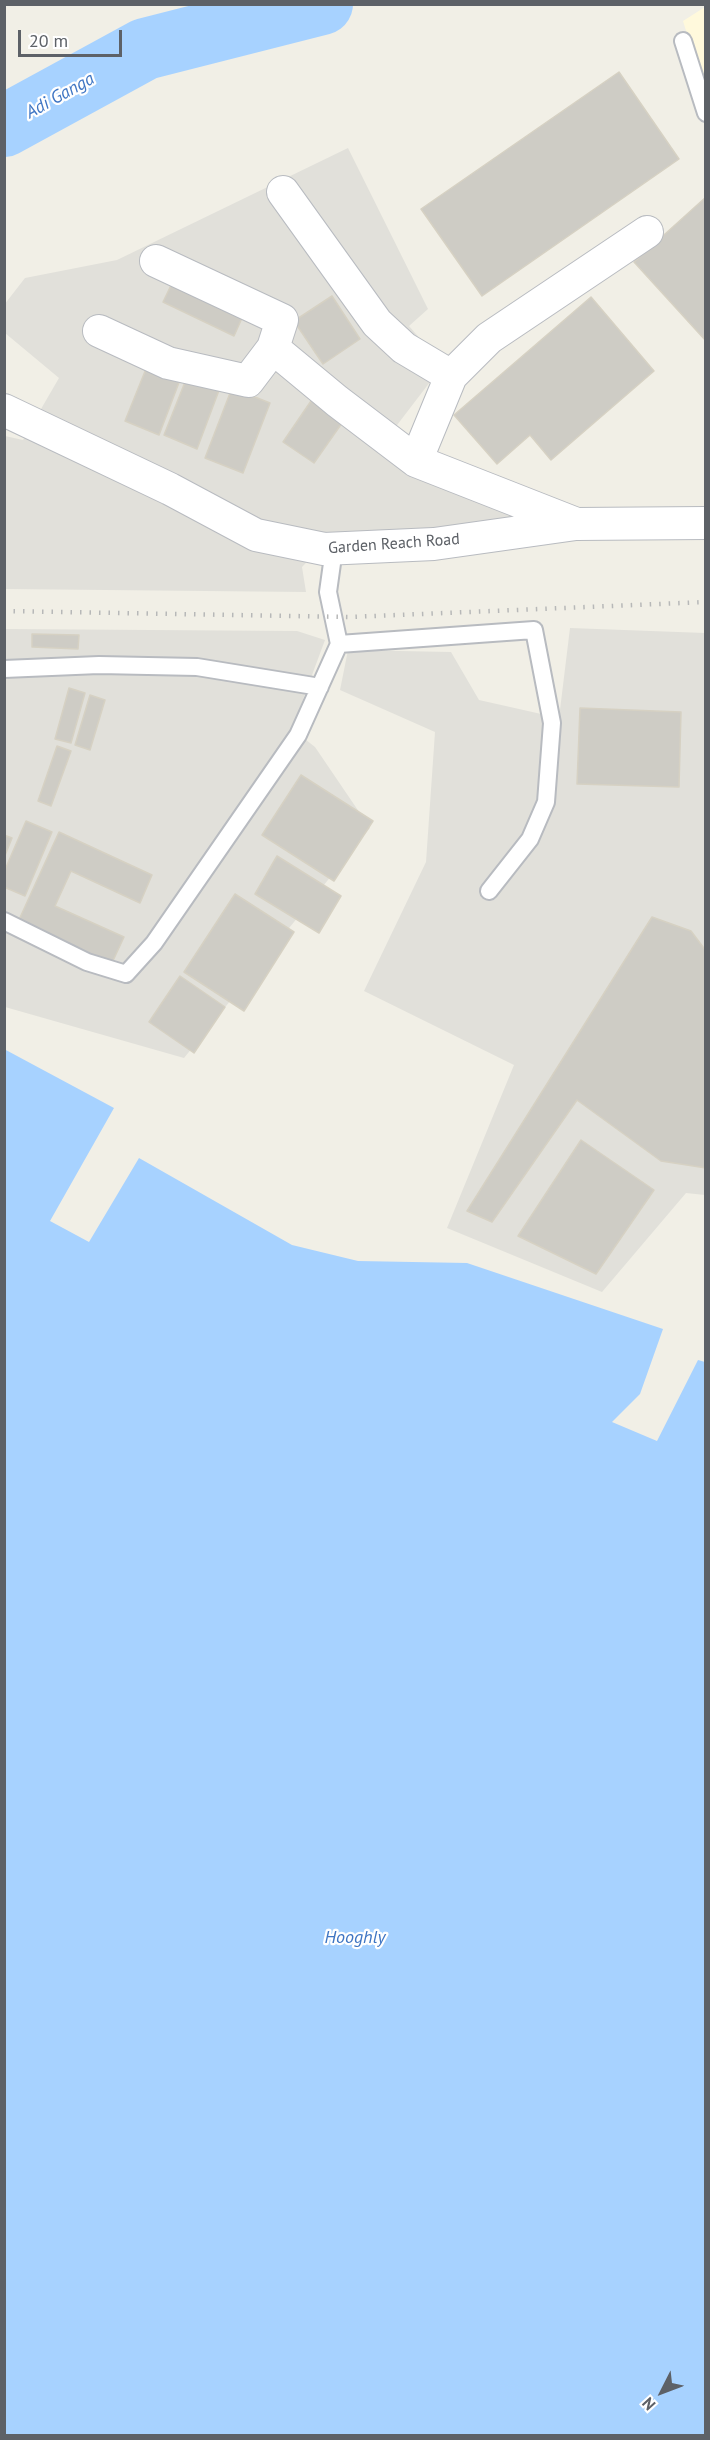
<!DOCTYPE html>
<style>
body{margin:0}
#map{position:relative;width:710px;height:2440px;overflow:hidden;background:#f1efe6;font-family:"PT Sans",sans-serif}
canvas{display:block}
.frame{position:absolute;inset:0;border:6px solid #5d6167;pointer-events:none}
.north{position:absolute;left:632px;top:2362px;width:60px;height:60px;-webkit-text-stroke:4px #fff;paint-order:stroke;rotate:228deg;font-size:16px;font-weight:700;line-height:24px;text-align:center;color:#5d6167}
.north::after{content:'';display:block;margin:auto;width:21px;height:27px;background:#5d6167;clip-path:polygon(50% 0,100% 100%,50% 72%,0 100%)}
.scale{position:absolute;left:18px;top:30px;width:104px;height:27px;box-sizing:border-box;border:3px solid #5d6167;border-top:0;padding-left:8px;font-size:18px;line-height:21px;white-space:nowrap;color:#5d6167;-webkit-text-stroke:4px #fff;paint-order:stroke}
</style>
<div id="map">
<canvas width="710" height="2440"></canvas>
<div class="frame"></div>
<div class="north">N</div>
<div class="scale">20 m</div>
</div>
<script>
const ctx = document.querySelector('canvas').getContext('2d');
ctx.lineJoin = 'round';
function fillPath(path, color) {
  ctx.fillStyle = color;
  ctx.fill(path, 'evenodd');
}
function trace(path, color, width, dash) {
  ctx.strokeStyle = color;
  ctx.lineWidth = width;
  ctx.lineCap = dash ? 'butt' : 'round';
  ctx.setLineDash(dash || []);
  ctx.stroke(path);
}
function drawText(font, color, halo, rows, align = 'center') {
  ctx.font = font + ' "PT Sans",sans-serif';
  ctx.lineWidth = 4.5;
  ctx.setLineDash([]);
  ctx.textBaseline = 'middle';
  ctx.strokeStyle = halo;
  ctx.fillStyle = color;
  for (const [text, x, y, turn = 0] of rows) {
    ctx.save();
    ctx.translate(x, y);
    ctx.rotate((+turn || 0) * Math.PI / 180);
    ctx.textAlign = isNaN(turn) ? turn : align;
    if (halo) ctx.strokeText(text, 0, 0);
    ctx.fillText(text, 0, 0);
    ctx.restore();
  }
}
const commercial = new Path2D(`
 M705 7V91L683 21Z`);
const industrial = new Path2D(`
 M348 148 428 309 409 326 443 365 381 446 536 519 432 533 331 537 302 567 306 592 5 589V436L23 440 59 378 5 333 4 305 25 278 117 260Z
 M570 628 705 633V1195L686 1193 602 1292 447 1228 514 1065 364 991 426 862 435 732 340 690 348 650 451 652 479 700 559 718Z
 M4 629 297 631 325 640 292 729 315 747 370 828 184 1058 5 1007Z`);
const water = new Path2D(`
 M4 1049 114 1108 50 1221 89 1242 139 1158 292 1245 358 1261 467 1263 663 1329 640 1394 612 1422 657 1441 698 1360 705 1362V2435H5Z`);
const river = new Path2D(`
 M4 126 145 49 322 4`);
const building = new Path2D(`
 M619 72 679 159 482 296 421 209Z
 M706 197V341L634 262Z
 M176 275 246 309 234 336 163 302Z
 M332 296 360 339 323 364 294 321Z
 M591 297 654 371 551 460 530 435 497 464 454 415Z
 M150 359 183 372 159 435 125 421Z
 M189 372 221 385 197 449 164 435Z
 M232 388 270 403 243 473 205 458Z
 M311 401 342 423 314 463 283 442Z
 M32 634 79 635 78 649 32 647Z
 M69 688 85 693 71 743 55 739Z
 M90 695 105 700 90 750 75 745Z
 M580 708 681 712 679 787 577 784Z
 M57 746 71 751 51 806 38 801Z
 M301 775 373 821 334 881 262 835Z
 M26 821 52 832 25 896 4 887V872Z
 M59 832 152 875 140 903 71 871 55 906 124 937 111 965 18 922Z
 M4 835 12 838 4 858Z
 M277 856 341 896 319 933 255 894Z
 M235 894 294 932 244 1011 184 972Z
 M652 917 691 931 706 951V1168L661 1161 577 1100 492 1222 467 1211Z
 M180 976 225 1007 194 1053 149 1022Z
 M581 1140 654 1190 596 1274 518 1236Z`);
const lane = new Path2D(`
 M683 41 706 113
 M339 644 534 630 552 723 546 802 530 839 489 891
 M4 669 99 665 197 667 320 687
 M4 921 87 962 126 974 154 943 298 735 339 644 328 592 334 549`);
const street = new Path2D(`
 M283 192 377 323 404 348 451 376
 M156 261 282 320 273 348
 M99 331 168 363 248 381 273 348 337 401 416 461 574 523
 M4 410 170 489 256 535 324 549 434 544 576 524 706 523
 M416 461 451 376 489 338 647 232`);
const rail = new Path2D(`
 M4 611 350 617 706 602`);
const streetNames = [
 ["Garden Reach Road",394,544,-4]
];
const waterNames = [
 ["Adi Ganga",60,96,-29],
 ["Hooghly",355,1938]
];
fillPath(commercial, '#fff9dc');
fillPath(industrial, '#e1e0da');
fillPath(water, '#a7d2ff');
trace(river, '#a7d2ff', 62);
fillPath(building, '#ceccc5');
trace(building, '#d6d1c3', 1.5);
trace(lane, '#b8bbc0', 20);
trace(street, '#b8bbc0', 34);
trace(lane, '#fff', 16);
trace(street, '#fff', 32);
trace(rail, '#b7b8b8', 4.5, [1.5, 8]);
drawText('16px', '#5d6167', '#fff', streetNames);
drawText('italic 18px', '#3e75c3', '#fff', waterNames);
</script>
